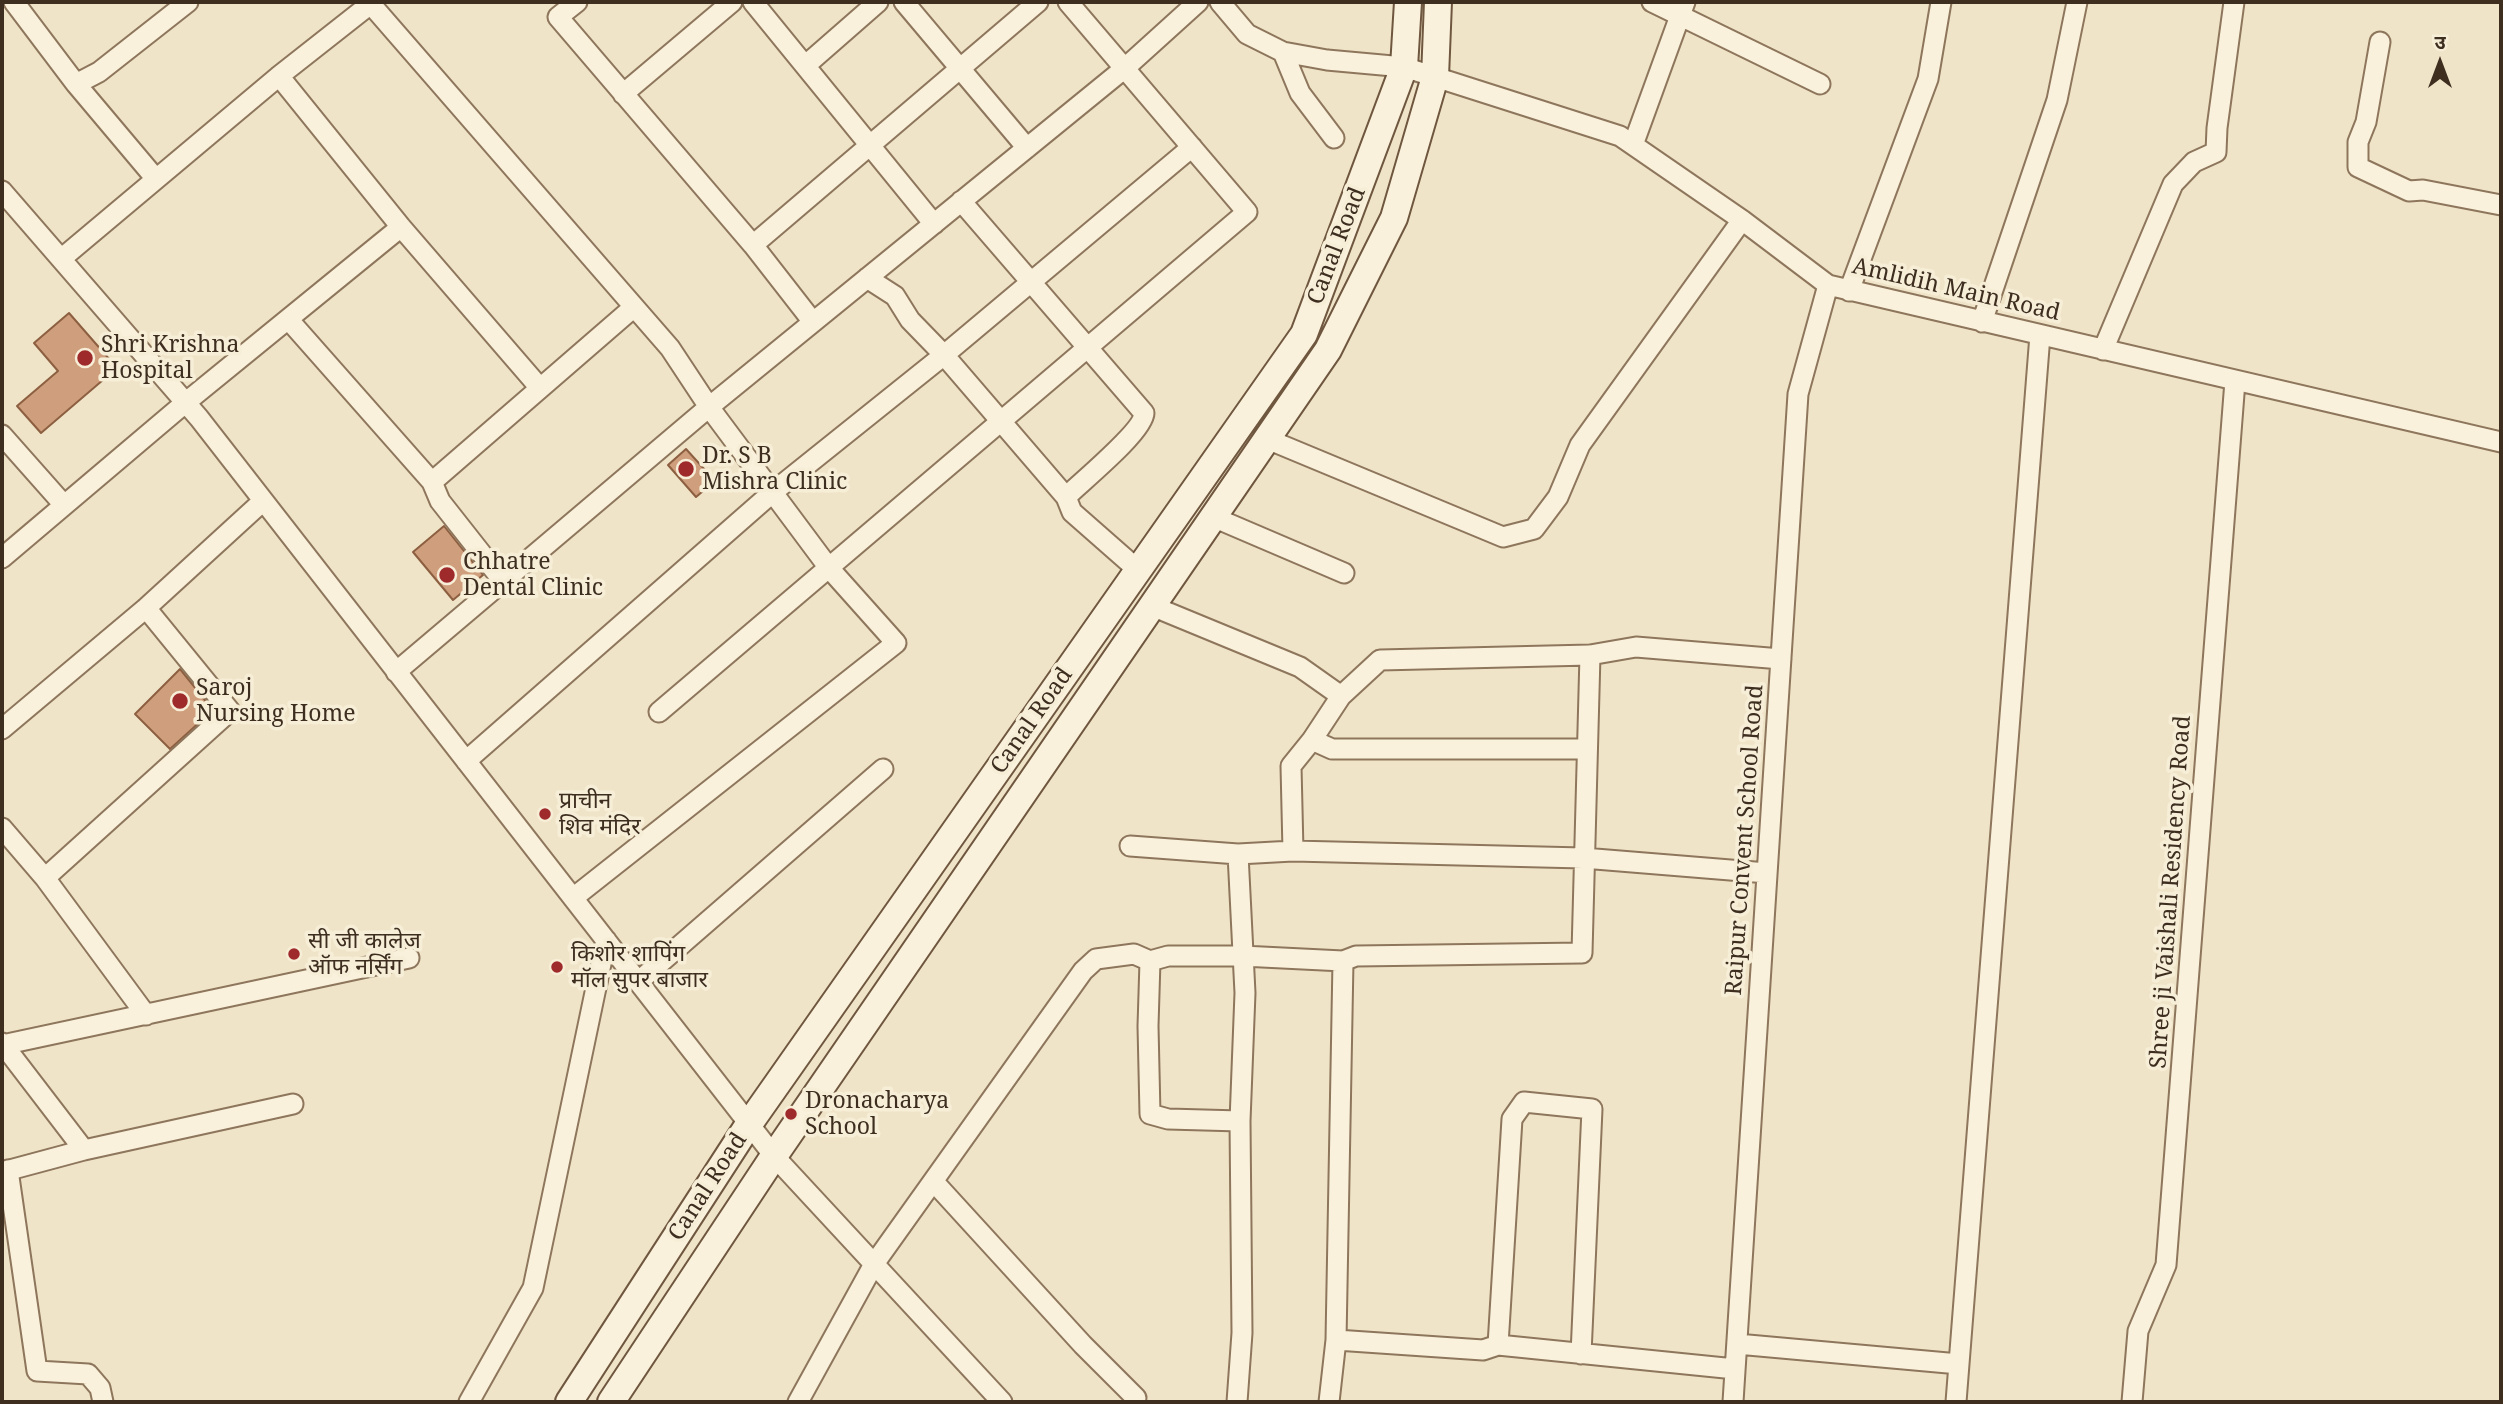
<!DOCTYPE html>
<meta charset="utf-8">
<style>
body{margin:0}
#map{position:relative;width:2503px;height:1404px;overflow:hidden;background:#f0e4c8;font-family:"Noto Serif","Noto Sans Devanagari",serif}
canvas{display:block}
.frame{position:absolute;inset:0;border:4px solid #3d2e20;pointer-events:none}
.north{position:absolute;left:2405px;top:28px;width:70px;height:70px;-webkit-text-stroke:5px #f7eed8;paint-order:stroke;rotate:0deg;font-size:19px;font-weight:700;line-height:28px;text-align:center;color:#3d2e20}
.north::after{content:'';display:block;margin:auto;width:24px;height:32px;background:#3d2e20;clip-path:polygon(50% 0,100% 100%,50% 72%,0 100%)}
</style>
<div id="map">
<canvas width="2503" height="1404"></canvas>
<div class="frame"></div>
<div class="north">उ</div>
</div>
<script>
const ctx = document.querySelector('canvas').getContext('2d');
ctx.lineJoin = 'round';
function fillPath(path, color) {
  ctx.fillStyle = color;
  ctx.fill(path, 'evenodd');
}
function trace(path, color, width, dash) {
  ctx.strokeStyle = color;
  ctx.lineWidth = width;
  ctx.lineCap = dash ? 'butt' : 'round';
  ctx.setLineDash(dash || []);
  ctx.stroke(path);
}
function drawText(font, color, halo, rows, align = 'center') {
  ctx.font = font + ' "Noto Serif","Noto Sans Devanagari",serif';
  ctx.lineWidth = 7;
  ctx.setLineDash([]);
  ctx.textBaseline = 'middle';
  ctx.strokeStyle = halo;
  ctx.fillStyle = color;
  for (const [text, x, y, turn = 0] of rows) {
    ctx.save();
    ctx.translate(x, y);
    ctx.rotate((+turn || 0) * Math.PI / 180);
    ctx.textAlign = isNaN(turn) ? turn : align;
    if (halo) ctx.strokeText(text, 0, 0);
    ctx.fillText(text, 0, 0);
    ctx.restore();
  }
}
const building = new Path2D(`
 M69 313 117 368 41 433 17 406 58 371 34 343Z
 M686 449 715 481 696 497 668 465Z
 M444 526 483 575 453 600 413 552Z
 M180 669 213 710 170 749 135 714Z`);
const minor = new Path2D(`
 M14 2 76 84 156 179
 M369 2 670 348 709 407 829 568 896 643 573 898
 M577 2 558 17 753 245 813 322
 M753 2 934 224
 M904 2 1027 148
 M1220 2 1247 34 1283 52 1327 60 1404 67 1620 136 1742 220 1828 285 2501 442
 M1652 2 1820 84
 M2380 42 2366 122 2358 142V167L2409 191 2423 190 2501 205
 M1283 52 1300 93 1334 138
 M806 65 878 2
 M279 76 401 227 540 388
 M76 84 99 72 188 2
 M623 94 732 2
 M1633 145 1685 2
 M2 191 199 418 774 1156 1002 1402
 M961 201 1144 413C1144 431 1081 482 1066 497
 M753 245 1038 2
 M61 259 279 76 373 2
 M867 278 895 296 910 320 944 355 1066 497 1072 512 1138 570
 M1849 291 1928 79 1941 2
 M288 319 432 482 440 501 503 581
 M1982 322 2057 100 2077 2
 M2103 350 2173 184 2194 162 2216 152 2217 128 2234 2
 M2 435 64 505
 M1267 439 1503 537 1534 529 1558 497 1580 445 1742 220
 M432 482 634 307
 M1213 517 1344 573
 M2 558 185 403 401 227
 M1152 606 1300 667 1341 696
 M396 672 709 407 1125 68 1198 2
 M659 712 1247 212 1068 2
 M2 729 146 608 263 501
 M1312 740 1332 749H1587
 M466 761 773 492 944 355 1192 147
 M2 828 45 878 146 1015
 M1130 846 1238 854 1293 851 1583 858 1767 873
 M1293 851 1291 766 1312 740 1341 696 1380 660 1590 655 1636 647 1781 659
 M45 878 230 711 146 608
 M1150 961 1148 1026 1150 1114 1168 1119 1240 1121
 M638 982 883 769
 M2 1043 84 1150 293 1104
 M2 1045 409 958
 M8 1170 37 1371 88 1374 100 1388 103 1402
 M2 1172 84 1150
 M934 1182 1083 1345 1136 1398
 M1336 1340 1483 1350 1498 1345 1735 1369
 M1737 1344 1959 1364
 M1498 1345 1512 1119 1524 1102 1592 1109 1581 1354
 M469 1402 533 1288 606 940
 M798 1402 874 1264 1083 971 1096 959 1134 954 1150 961 1168 956H1242L1343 961 1356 956 1582 953 1590 655
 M1237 1402 1242 1333 1240 1121 1245 993 1238 854
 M1329 1402 1336 1340 1343 961
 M1733 1402 1798 394 1828 285
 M1956 1402 2040 335
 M2132 1402 2138 1331 2166 1265 2235 381`);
const secondary = new Path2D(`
 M569 1402 749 1124 1304 334 1404 67 1408 2
 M611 1402 774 1156 1328 350 1394 218 1435 77 1438 2`);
const markers = [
 [85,358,9,"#9e2a2b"],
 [686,469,9,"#9e2a2b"],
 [447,575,9,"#9e2a2b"],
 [180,701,9,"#9e2a2b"],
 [545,814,7,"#9e2a2b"],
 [294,954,7,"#9e2a2b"],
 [557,967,7,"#9e2a2b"],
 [791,1114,7,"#9e2a2b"]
];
const streetNames = [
 ["Canal Road",1337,246,-69],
 ["Amlidih Main Road",1956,290,13],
 ["Canal Road",1032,721,-55],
 ["Raipur Convent School Road",1745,840,-86],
 ["Shree ji Vaishali Residency Road",2171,892,-86],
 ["Canal Road",708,1187,-57]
];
const poiNames = [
 ["Shri Krishna",101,345],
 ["Hospital",101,371],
 ["Dr. S B",702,456],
 ["Mishra Clinic",702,482],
 ["Chhatre",463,562],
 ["Dental Clinic",463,588],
 ["Saroj",196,688],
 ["Nursing Home",196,714],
 ["प्राचीन",559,801],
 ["शिव मंदिर",559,827],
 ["सी जी कालेज",308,941],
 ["ऑफ नर्सिंग",308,967],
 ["किशोर शापिंग",571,954],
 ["मॉल सुपर बाजार",571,980],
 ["Dronacharya",805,1101],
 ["School",805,1127]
];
fillPath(building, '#cf9f7d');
trace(building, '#8d5f41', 2);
trace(minor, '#8d765c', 23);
trace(secondary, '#6f573f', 30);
trace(minor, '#faf1dc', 19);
trace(secondary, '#faf1dc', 26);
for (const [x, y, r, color] of markers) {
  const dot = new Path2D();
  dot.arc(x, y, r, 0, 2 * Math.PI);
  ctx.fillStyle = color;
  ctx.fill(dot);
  trace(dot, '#f7eed8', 2.5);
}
drawText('23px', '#3d2e20', '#f7eed8', streetNames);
drawText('23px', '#3d2e20', '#f7eed8', poiNames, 'left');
</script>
